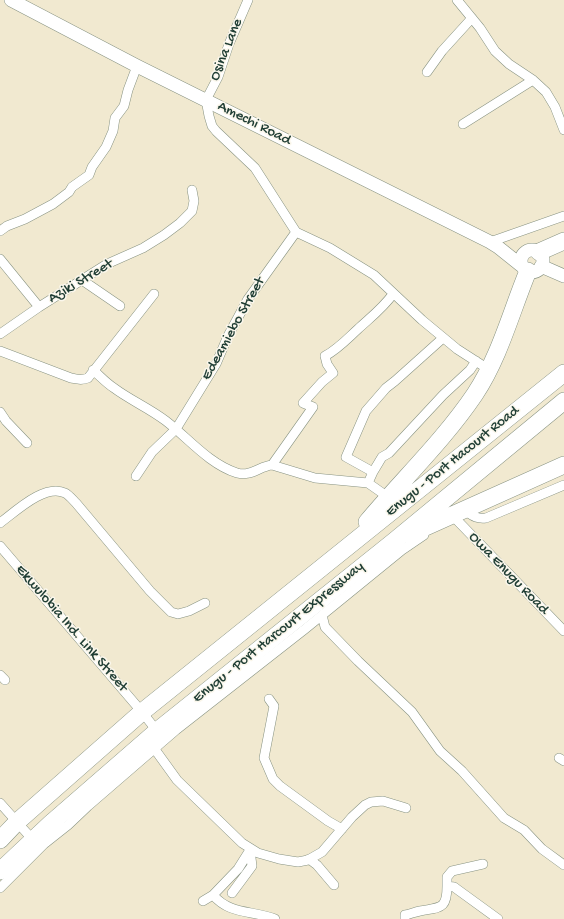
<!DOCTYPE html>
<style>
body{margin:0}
canvas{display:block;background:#f1e9d0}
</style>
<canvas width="564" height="919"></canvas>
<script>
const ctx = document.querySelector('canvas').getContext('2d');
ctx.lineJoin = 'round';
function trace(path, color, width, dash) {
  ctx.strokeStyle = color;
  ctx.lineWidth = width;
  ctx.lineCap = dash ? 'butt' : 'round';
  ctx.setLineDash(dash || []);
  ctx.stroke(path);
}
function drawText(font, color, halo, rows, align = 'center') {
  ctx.font = font + ' "Gochi Hand",sans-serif';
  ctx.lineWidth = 3;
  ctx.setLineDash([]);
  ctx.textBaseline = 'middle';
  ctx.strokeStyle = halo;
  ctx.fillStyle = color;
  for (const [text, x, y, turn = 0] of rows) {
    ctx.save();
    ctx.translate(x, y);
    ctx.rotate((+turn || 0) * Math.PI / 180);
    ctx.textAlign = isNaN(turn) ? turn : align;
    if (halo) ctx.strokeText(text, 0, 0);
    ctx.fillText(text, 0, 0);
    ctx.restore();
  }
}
const street = new Path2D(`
 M248 0 229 44 218 77 206 100 209 116 212 126 216 131 255 168 296 232 330 248 374 275 422 320 457 349 488 369
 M457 0 480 28 495 51 509 64 533 80 546 92 555 107 564 130
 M427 72 442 51 472 18
 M463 124 533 80
 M0 231 7 226 25 219 53 204 69 192 72 187 89 175 92 167 106 147 113 131 115 118 124 106 128 90 137 66
 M490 242 564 216
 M0 259 39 307
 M82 280 120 306
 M0 334 39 307 107 264 143 248 164 235 180 223 192 211 194 201 192 190
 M0 351 71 378C77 379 81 381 88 378L154 294
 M93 370C100 376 106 383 114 388 130 400 149 408 166 421 188 438 209 464 237 473 251 477 260 466 272 465L315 478 368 483 388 497
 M0 412 6 421 27 443
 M272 465 313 407 303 403 322 382 333 373 327 364 325 356C338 349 347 339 358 329 371 317 383 308 393 294
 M373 472 382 457 389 453 443 395 470 370 476 361
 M136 476 152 452 176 429 216 364 228 336 248 299 296 232
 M368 483 373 472 346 457 366 411 386 388 395 381 443 338
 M464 510C473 516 476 519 486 518L564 485
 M449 518 453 516 564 631
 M0 523C15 512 45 483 65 493 69 495 73 500 76 503L150 591 171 612 178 614 189 611 205 603
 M0 546 142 712 157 731
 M322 615 325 627 358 661 412 712 440 751 462 771 504 818 524 830 542 849 564 865
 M0 675 5 680
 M269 699 274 706 264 758 273 779 280 786 328 821 342 829
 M151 744 177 780 242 843 258 853 279 859 298 862 308 860 322 852 352 817 365 805 371 802 383 801 406 808
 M559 758 564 761
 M0 803 33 840
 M309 859 317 865 334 885
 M447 886V877L452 871 483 864
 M0 888 44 844 68 825 88 806 176 730 305 629 402 550 424 535
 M232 893 252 866 250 850
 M213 895C230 915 252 910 275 919
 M203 901 213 895 238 869 250 850
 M405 919V915C410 914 415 912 420 911 440 907 447 910 447 886L454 887 498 919`);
const secondary = new Path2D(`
 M11 0 137 66 490 242 498 247 523 267
 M521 261a11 11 0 1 1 22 0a11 11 0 1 1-22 0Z
 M541 266 564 276`);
const highway = new Path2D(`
 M539 252 564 241
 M367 522C403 479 444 440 475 394 500 356 511 312 528 271
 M410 534 564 465
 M0 840 17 822 142 712 564 373
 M0 871 50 824 157 731 393 542 564 401`);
const streetNames = [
 ["Osina Lane",227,50,-68],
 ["Amechi Road",254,124,27],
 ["Aziki Street",81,282,-31],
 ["Edeamiebo Street",234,329,-61],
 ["Enugu - Port Hacourt Road",453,462,-39],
 ["Owa Enugu Road",508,574,46],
 ["Ekwulobia Ind. Link Street",71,629,49],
 ["Enugu - Port Harcourt Expressway",279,633,-39]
];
trace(street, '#889382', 10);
trace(secondary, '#889382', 14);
trace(highway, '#889382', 18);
trace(street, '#fff', 9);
trace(secondary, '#fff', 13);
trace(highway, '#fff', 17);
drawText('15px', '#1f3d34', '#fbf7ec', streetNames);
</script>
